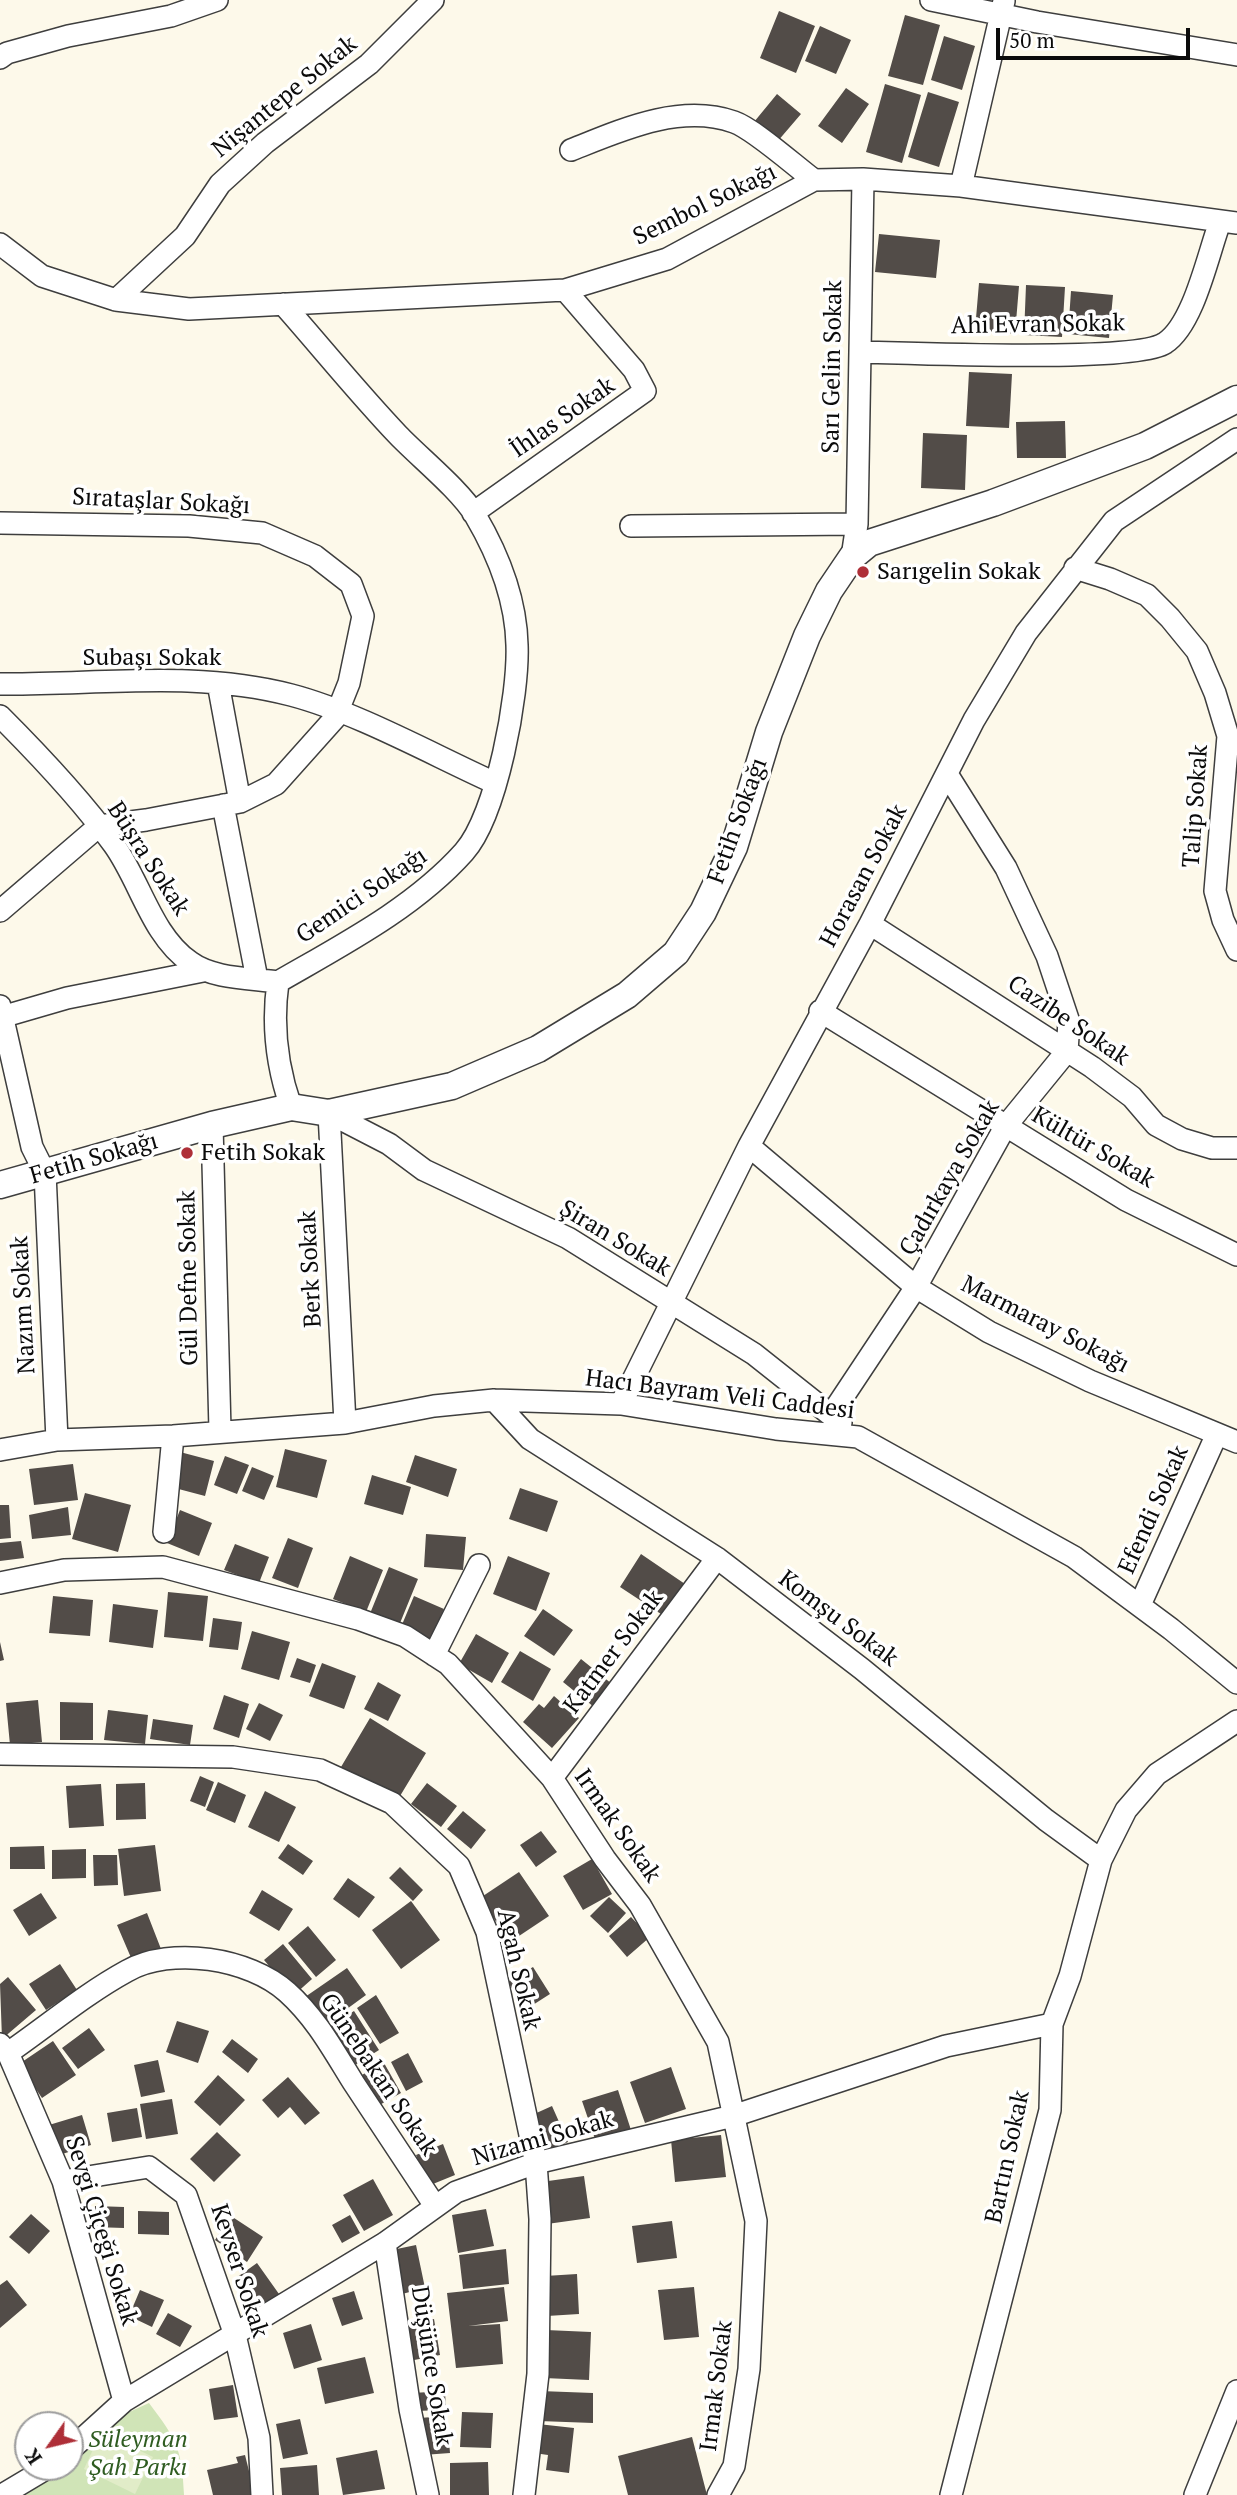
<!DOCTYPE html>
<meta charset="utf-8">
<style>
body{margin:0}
#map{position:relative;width:1237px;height:2495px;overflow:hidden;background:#fdf9ea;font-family:"PT Serif",serif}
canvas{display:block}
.north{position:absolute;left:14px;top:2411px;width:70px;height:70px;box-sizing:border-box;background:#fff;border:2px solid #9d9d9d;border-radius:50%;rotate:236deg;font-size:19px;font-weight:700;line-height:28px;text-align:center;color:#0b0b0b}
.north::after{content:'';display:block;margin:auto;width:24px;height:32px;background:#ae2f38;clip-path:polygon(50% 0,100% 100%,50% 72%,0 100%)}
.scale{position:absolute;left:996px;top:28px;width:194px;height:32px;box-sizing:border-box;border:4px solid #0b0b0b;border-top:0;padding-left:9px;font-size:21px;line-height:24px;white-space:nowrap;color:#0b0b0b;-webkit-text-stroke:5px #fff;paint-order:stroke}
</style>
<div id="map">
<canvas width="1237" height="2495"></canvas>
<div class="north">K</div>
<div class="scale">50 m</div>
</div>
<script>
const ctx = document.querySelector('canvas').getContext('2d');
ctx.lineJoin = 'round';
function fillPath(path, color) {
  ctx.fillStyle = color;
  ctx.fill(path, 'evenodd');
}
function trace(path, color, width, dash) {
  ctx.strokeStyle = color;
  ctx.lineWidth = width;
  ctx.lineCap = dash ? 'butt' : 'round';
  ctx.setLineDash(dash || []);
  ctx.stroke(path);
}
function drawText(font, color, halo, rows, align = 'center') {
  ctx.font = font + ' "PT Serif",serif';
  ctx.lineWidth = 7;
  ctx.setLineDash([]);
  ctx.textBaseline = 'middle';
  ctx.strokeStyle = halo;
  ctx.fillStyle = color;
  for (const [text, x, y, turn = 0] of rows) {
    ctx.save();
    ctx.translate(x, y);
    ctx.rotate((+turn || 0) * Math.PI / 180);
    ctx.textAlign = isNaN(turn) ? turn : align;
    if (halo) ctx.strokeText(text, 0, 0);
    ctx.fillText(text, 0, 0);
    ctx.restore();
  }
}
const green = new Path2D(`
 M149 2403C177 2440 182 2449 184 2495H0L43 2467H70V2449L127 2413Z`);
const pitch = new Path2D(`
 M101 2432 153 2457 135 2494 84 2469Z`);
const building = new Path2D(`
 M779 11 815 26 796 73 760 58Z
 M905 15 940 25 923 85 888 76Z
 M820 26 851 40 836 74 805 61Z
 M944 36 975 46 962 90 931 80Z
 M885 84 921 95 902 163 866 152Z
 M846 88 869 104 842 143 818 126Z
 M928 92 959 102 939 167 908 157Z
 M777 94 801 114 777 142 754 122Z
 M879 234 940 240 936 278 875 272Z
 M979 283 1019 286 1015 334 975 330Z
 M1026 285 1065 287 1062 337 1024 335Z
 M1071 291 1113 295 1109 338 1068 334Z
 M969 372 1012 374 1009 428 966 426Z
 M1065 421 1066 458H1017L1016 422Z
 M923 433 967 435 965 490 921 488Z
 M285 1449 327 1460 317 1498 276 1487Z
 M180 1452 214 1461 205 1496 171 1487Z
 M415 1455 457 1469 448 1497 406 1482Z
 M225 1456 249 1465 237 1494 214 1485Z
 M73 1464 78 1500 34 1505 29 1469Z
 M252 1467 274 1476 264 1500 242 1491Z
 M372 1475 411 1487 403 1515 364 1504Z
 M520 1488 558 1501 547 1532 509 1519Z
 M85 1493 131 1505 118 1552 72 1539Z
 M0 1505H9L11 1538 0 1539Z
 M68 1507 71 1535 32 1539 29 1515Z
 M180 1510 212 1523 199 1556 167 1543Z
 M426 1534 466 1537 463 1570 424 1567Z
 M288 1538 313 1548 298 1588 272 1578Z
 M21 1541 24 1558 0 1561V1543Z
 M235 1544 269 1557 259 1583 224 1570Z
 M641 1554 685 1584 664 1616 620 1587Z
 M350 1556 383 1570 366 1612 333 1599Z
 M508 1556 550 1573 536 1611 493 1594Z
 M389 1567 418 1579 398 1628 369 1616Z
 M168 1592 208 1596 203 1641 164 1637Z
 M53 1596 93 1600 90 1636 49 1633Z
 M414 1596 444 1609 430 1640 401 1627Z
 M113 1604 158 1610 153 1648 109 1642Z
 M543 1609 573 1630 554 1656 524 1636Z
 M213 1618 242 1622 238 1650 209 1647Z
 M252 1631 290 1642 279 1680 241 1669Z
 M476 1634 509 1653 492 1683 459 1664Z
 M0 1642 4 1660 0 1661Z
 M520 1651 551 1669 533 1701 501 1682Z
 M297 1658 316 1665 310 1683 290 1677Z
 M581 1659 612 1684 594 1707 563 1682Z
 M322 1663 356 1676 344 1709 309 1696Z
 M378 1682 401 1695 388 1721 364 1709Z
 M224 1695 249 1704 239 1738 213 1729Z
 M554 1696 579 1718 552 1748 523 1722 539 1704 544 1708Z
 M38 1700 42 1742 10 1745 6 1703Z
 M60 1702 93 1703V1740H60Z
 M259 1703 283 1715 270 1741 246 1729Z
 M108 1710 148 1715 145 1744 104 1740Z
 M370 1718 426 1753 397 1801 341 1767Z
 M153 1719 193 1725 190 1745 150 1739Z
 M200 1776 214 1782 205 1807 190 1801Z
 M218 1782 246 1795 235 1823 206 1810Z
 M145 1783 146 1819 116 1820V1784Z
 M427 1783 457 1806 441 1827 411 1804Z
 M101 1784 104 1826 69 1828 66 1786Z
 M265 1791 296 1807 279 1842 248 1827Z
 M463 1811 486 1830 471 1849 447 1829Z
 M541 1831 557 1852 536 1867 520 1845Z
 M288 1844 313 1861 303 1875 278 1858Z
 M155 1845 161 1891 124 1896 118 1849Z
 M44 1846 45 1869H10V1847Z
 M86 1849V1878L52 1879V1850Z
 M93 1855H117L118 1885 94 1886Z
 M592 1859 612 1894 583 1910 563 1876Z
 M400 1867 423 1890 413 1901 389 1878Z
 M519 1872 549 1916 510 1942 480 1898Z
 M348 1878 375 1897 359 1918 333 1899Z
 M262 1890 293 1909 279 1931 249 1913Z
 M41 1893 57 1918 29 1936 13 1910Z
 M609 1897 626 1913 608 1933 590 1916Z
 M411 1901 440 1940 401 1969 372 1930Z
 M147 1913 161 1949 132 1960 117 1925Z
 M631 1917 650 1937 627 1957 609 1936Z
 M308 1926 336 1960 316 1977 288 1943Z
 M283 1944 312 1979 294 1995 264 1960Z
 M60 1964 77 1990 46 2010 29 1984Z
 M533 1967 550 1994 525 2010 508 1982Z
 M347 1968 366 1995 325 2025 305 1997Z
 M8 1977 36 2010 2 2039 0 1984Z
 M376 1995 399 2033 380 2044 357 2008Z
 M354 2011 379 2050 349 2069 324 2030Z
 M177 2021 209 2031 198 2063 166 2052Z
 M89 2028 105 2050 78 2069 62 2048Z
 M232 2039 258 2059 248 2073 222 2052Z
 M53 2041 76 2075 42 2098 19 2064Z
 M408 2053 423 2082 406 2091 391 2062Z
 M158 2060 165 2092 141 2097 134 2065Z
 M384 2063 401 2093 374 2108 358 2077Z
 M671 2067 686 2109 645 2123 630 2082Z
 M218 2075 245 2100 220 2126 194 2102Z
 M288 2077 320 2113 305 2125 290 2107 278 2118 262 2100Z
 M618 2090 631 2130 596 2142 582 2101Z
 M172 2099 178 2134 146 2139 140 2104Z
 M552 2106 568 2142 547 2152 532 2115Z
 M137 2108 142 2137 112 2142 107 2113Z
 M82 2115 91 2145 59 2155 49 2125Z
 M217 2132 241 2155 214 2182 190 2159Z
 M721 2135 726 2177 675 2182 671 2140Z
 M443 2144 455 2175 428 2186 416 2155Z
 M584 2176 590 2218 547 2224 541 2182Z
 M373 2179 393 2215 364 2231 343 2195Z
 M95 2206 124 2207V2228L94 2227Z
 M486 2209 494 2246 458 2253 452 2215Z
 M138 2211 169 2212V2235L138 2234Z
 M31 2214 50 2231 29 2254 9 2237Z
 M350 2215 360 2233 342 2243 332 2225Z
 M231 2216 263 2237 247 2262 215 2240Z
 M672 2221 677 2258 637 2263 632 2226Z
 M416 2245 425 2288 402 2294 392 2250Z
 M506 2249 509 2284 463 2289 459 2255Z
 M257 2263 279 2294 257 2309 236 2278Z
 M577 2274 579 2314 547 2316 545 2276Z
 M7 2280 27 2305 0 2328V2285Z
 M504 2287 508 2321 468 2326 500 2324 503 2364 456 2368 447 2293Z
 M694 2287 699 2337 664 2340 658 2290Z
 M140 2290 164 2300 152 2327 129 2316Z
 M354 2291 363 2319 342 2326 332 2298Z
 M168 2313 192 2326 180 2347 156 2334Z
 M434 2319 440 2355 409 2361 402 2325Z
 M311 2324 322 2360 294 2369 283 2333Z
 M546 2330 591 2332 589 2380 544 2378Z
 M365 2357 374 2393 325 2404 317 2368Z
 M233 2385 238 2417 214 2420 209 2389Z
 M445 2391 446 2410 414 2411 413 2393Z
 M540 2391 593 2393V2423L539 2421Z
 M462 2412 493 2413 491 2448 460 2447Z
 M447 2416 450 2453 423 2455 419 2418Z
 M300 2419 308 2454 283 2459 276 2424Z
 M538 2424 574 2428 569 2473 546 2470 548 2455 534 2453Z
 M692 2437 707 2495H628L618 2456Z
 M377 2450 385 2489 343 2495 336 2458Z
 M245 2455 255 2495H213L207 2470 238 2463 236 2457Z
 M488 2462 489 2495H450V2463Z
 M317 2465 319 2495H282L280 2468Z`);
const minor = new Path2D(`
 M931 0 1037 22 1237 55
 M0 58 7 53 68 36 171 16 217 0
 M571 150C621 130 680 103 734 122 754 129 795 166 814 180
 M961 186 1004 1
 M0 244 42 276 116 300 189 309 565 290 667 259 814 180 863 179 961 186 1237 223
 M116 300 185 236 220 184 265 143 369 64 433 0
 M283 304C321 347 358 393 398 435 419 457 460 490 475 515 498 554 516 599 517 645 519 694 497 815 464 852 414 908 342 945 278 982 272 1024 277 1067 291 1107
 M860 352C909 353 1136 363 1165 343 1194 324 1208 254 1220 222
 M473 513 645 391 634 370 565 290
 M0 523 189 526 262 533 315 556 351 584 363 616 349 683 335 718 276 784 240 802 146 820 99 826 0 911
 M631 526 857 524
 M852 557 857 524 863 179
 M1075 568 1110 579 1147 595 1170 618 1197 651 1215 693 1228 736 1215 891 1223 920 1237 950
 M218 683 240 802
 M0 684C97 685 196 670 291 695 356 712 433 755 495 783
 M0 716C40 756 81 799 114 845 140 881 152 936 190 962 213 979 250 978 278 982
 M223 805 257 979
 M870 924 1092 1067 1132 1097 1156 1125 1182 1139 1212 1148H1237
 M0 1006 32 1147 45 1173 57 1440
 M820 1011 1126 1200 1237 1255
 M5 1016 67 998 203 971
 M329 1113 389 1144 424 1170 568 1238 754 1354 841 1423
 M329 1113 345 1423
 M212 1125 220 1430
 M749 1146 916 1287 989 1332 1090 1381 1237 1442
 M494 1400 530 1439 717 1558 862 1669 1046 1820 1101 1860
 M621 1404 749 1146 870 924 974 720 1026 633 1114 521 1237 439
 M831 1415 916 1287 1005 1127 1067 1051 1069 1022 1047 956 1006 868 947 774
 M0 1450 57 1440 173 1436 345 1423 434 1406 494 1400 621 1404 776 1429 858 1437 1074 1557 1171 1629 1237 1683
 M164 1532 173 1436
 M0 1583 64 1570 163 1567 358 1619 405 1636 448 1664 552 1778 605 1859 640 1905 718 2042 756 2221 749 2369 734 2466 718 2495
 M1140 1605 1216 1436
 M434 1655 479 1565
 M0 1754 233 1757 320 1770 392 1803 459 1866 487 1932 536 2163 540 2219 538 2374 524 2495
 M552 1778 717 1558
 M0 2044 8 2053 63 2181 124 2401
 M8 2053C47 2026 85 1994 127 1971 171 1946 249 1958 287 1992 316 2018 333 2050 353 2082 380 2123 408 2165 435 2206
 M63 2181 149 2167 186 2195 235 2335 259 2438 262 2495
 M385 2243 410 2409 428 2495
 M70 2450 124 2401 385 2243 456 2192 536 2163 733 2116 946 2046 1052 2024
 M2 2495 49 2467
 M951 2495 1050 2110 1052 2024 1070 1976 1101 1860 1126 1810 1157 1774 1237 1721
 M1195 2495 1237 2391`);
const tertiary = new Path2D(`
 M0 1185 212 1125 291 1107 329 1113 452 1086 538 1049 627 995 676 953 703 912 734 847 769 732 807 636 829 591 852 557 869 543 993 503 1145 446 1237 399`);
const markers = [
 [863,572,7,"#ae2f38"],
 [187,1153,7,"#ae2f38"]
];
const streetNames = [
 ["Nişantepe Sokak",285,97,-39],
 ["Sembol Sokağı",705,205,-26],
 ["Ahi Evran Sokak",1038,325,-1],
 ["Sarı Gelin Sokak",833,367,-89],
 ["İhlas Sokak",563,418,-35],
 ["Sırataşlar Sokağı",161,502,3],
 ["Subaşı Sokak",152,658],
 ["Talip Sokak",1196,806,-86],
 ["Fetih Sokağı",738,821,-70],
 ["Büşra Sokak",148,859,57],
 ["Horasan Sokak",864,876,-62],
 ["Gemici Sokağı",362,896,-34],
 ["Cazibe Sokak",1068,1021,34],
 ["Kültür Sokak",1093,1148,30],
 ["Fetih Sokağı",94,1159,-16],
 ["Çadırkaya Sokak",950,1178,-60],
 ["Şiran Sokak",615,1239,31],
 ["Berk Sokak",311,1269,-93],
 ["Gül Defne Sokak",189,1278,-91],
 ["Nazım Sokak",24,1305,-93],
 ["Marmaray Sokağı",1045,1325,27],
 ["Hacı Bayram Veli Caddesi",720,1395,7],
 ["Efendi Sokak",1154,1510,-66],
 ["Komşu Sokak",838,1619,37],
 ["Katmer Sokak",614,1652,-53],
 ["Irmak Sokak",617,1826,55],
 ["Agah Sokak",518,1970,77],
 ["Günebakan Sokak",378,2075,56],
 ["Nizami Sokak",543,2139,-16],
 ["Bartın Sokak",1008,2157,-78],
 ["Sevgi Çiçeği Sokak",101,2231,73],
 ["Kevser Sokak",239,2271,72],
 ["Düşünce Sokak",431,2366,81],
 ["Irmak Sokak",717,2386,-83]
];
const poiNames = [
 ["Sarıgelin Sokak",877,572],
 ["Fetih Sokak",201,1153]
];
const parkNames = [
 ["Süleyman",138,2440],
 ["Şah Parkı",138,2468]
];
fillPath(green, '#d0e4b7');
fillPath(pitch, '#e1ecc8');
fillPath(building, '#524c48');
trace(minor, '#3e3e3e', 24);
trace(tertiary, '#3e3e3e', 29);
trace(minor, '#fff', 21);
trace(tertiary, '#fff', 26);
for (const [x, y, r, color] of markers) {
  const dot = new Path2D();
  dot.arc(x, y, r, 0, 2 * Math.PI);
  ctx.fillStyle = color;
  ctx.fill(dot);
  trace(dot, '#fff', 2.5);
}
drawText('24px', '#0b0b0b', '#fff', streetNames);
drawText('24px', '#0b0b0b', '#fff', poiNames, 'left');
drawText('italic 24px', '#2f5c21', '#fff', parkNames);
</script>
